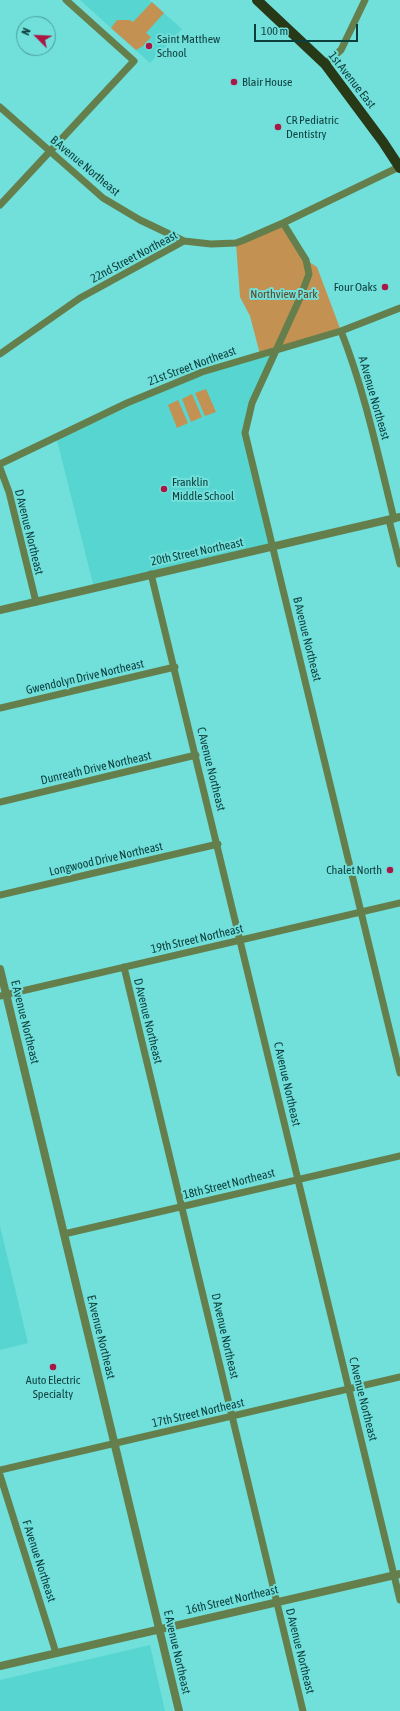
<!DOCTYPE html>
<style>
body{margin:0}
#map{position:relative;width:400px;height:1711px;overflow:hidden;background:#71dfda;font-family:"Asap Condensed",sans-serif}
canvas{display:block}
.north{position:absolute;left:16px;top:16px;width:40px;height:40px;box-sizing:border-box;background:#71dfda;border:1px solid #499f9b;border-radius:50%;rotate:294deg;font-size:11px;font-weight:700;line-height:16px;text-align:center;color:#0c3e3c}
.north::after{content:'';display:block;margin:auto;width:14px;height:18px;background:#ab1744;clip-path:polygon(50% 0,100% 100%,50% 72%,0 100%)}
.scale{position:absolute;left:254px;top:24px;width:104px;height:18px;box-sizing:border-box;border:2px solid #0c3e3c;border-top:0;padding-left:5px;font-size:12px;line-height:14px;white-space:nowrap;color:#0c3e3c;-webkit-text-stroke:3px #71dfda;paint-order:stroke}
</style>
<div id="map">
<canvas width="400" height="1711"></canvas>
<div class="north">N</div>
<div class="scale">100 m</div>
</div>
<script>
const ctx = document.querySelector('canvas').getContext('2d');
ctx.lineJoin = 'round';
function fillPath(path, color) {
  ctx.fillStyle = color;
  ctx.fill(path, 'evenodd');
}
function trace(path, color, width, dash) {
  ctx.strokeStyle = color;
  ctx.lineWidth = width;
  ctx.lineCap = dash ? 'butt' : 'round';
  ctx.setLineDash(dash || []);
  ctx.stroke(path);
}
function drawText(font, color, halo, rows, align = 'center') {
  ctx.font = font + ' "Asap Condensed",sans-serif';
  ctx.lineWidth = 4;
  ctx.setLineDash([]);
  ctx.textBaseline = 'middle';
  ctx.strokeStyle = halo;
  ctx.fillStyle = color;
  for (const [text, x, y, turn = 0] of rows) {
    ctx.save();
    ctx.translate(x, y);
    ctx.rotate((+turn || 0) * Math.PI / 180);
    ctx.textAlign = isNaN(turn) ? turn : align;
    if (halo) ctx.strokeText(text, 0, 0);
    ctx.fillText(text, 0, 0);
    ctx.restore();
  }
}
const built = new Path2D(`
 M80 0H149L182 29 150 63Z
 M277 350 252 403 245 433 273 547 94 588 57 440 202 372Z
 M0 1226 28 1343 0 1350Z
 M150 1645 165 1711H0V1680Z`);
const green = new Path2D(`
 M152 2 164 13 146 33 151 37 143 46 136 50 111 28 117 20H130L133 22Z
 M283 223 306 260 317 267 341 331 260 354 250 316 240 297 236 243Z
 M206 389 216 412 205 416 195 393Z
 M192 394 202 417 191 422 182 399Z
 M178 400 188 423 177 428 168 405Z`);
const minor = new Path2D(`
 M325 64 341 50 365 0
 M0 107 103 198 140 220 184 241
 M0 205 134 61 66 0
 M283 223 306 260 309 274 300 298 252 403 245 433 400 1073
 M341 331C365 392 378 455 394 519
 M0 354 80 298 184 241 211 244 236 243 244 240 283 223 399 167
 M0 464 127 403 202 372 341 331 400 308
 M0 468 9 492 36 602
 M389 520 400 564
 M151 574 400 1600
 M0 708 175 667
 M0 802 196 755
 M0 895 218 844
 M124 967 303 1711
 M0 996 400 903
 M64 1234 400 1156
 M0 1470 400 1377
 M0 1475 56 1653`);
const tertiary = new Path2D(`
 M0 610 400 517
 M0 969 179 1711
 M0 1666 400 1574`);
const primary = new Path2D(`
 M257 0 325 64 383 142 400 168`);
const markers = [
 [149,46,4,"#ab1744"],
 [234,82,4,"#ab1744"],
 [278,127,4,"#ab1744"],
 [385,287,4,"#ab1744"],
 [164,489,4,"#ab1744"],
 [390,870,4,"#ab1744"],
 [53,1367,4,"#ab1744"]
];
const poiNames = [
 ["Saint Matthew",157,39],
 ["School",157,53],
 ["Blair House",242,82],
 ["CR Pediatric",286,120],
 ["Dentistry",286,134],
 ["Four Oaks",377,287,"right"],
 ["Franklin",172,482],
 ["Middle School",172,496],
 ["Chalet North",382,870,"right"],
 ["Auto Electric",53,1380,"center"],
 ["Specialty",53,1394,"center"]
];
const streetNames = [
 ["1st Avenue East",352,80,52],
 ["B Avenue Northeast",85,166,40],
 ["22nd Street Northeast",134,257,-28],
 ["21st Street Northeast",192,366,-20],
 ["A Avenue Northeast",374,398,74],
 ["D Avenue Northeast",29,532,76],
 ["20th Street Northeast",197,552,-12],
 ["B Avenue Northeast",307,639,76],
 ["Gwendolyn Drive Northeast",85,677,-13],
 ["Dunreath Drive Northeast",96,768,-13],
 ["C Avenue Northeast",211,769,76],
 ["Longwood Drive Northeast",106,859,-13],
 ["19th Street Northeast",197,939,-13],
 ["D Avenue Northeast",148,1021,76],
 ["E Avenue Northeast",25,1022,76],
 ["C Avenue Northeast",287,1084,77],
 ["18th Street Northeast",229,1184,-14],
 ["D Avenue Northeast",225,1336,77],
 ["E Avenue Northeast",101,1337,76],
 ["C Avenue Northeast",363,1399,76],
 ["17th Street Northeast",198,1413,-13],
 ["F Avenue Northeast",39,1561,72],
 ["16th Street Northeast",232,1600,-13],
 ["D Avenue Northeast",300,1651,76],
 ["E Avenue Northeast",177,1652,77]
];
const parkNames = [
 ["Northview Park",284,294]
];
fillPath(built, '#57d5d0');
fillPath(green, '#c39152');
trace(minor, '#647f4c', 7);
trace(tertiary, '#647f4c', 8);
trace(primary, '#273916', 10);
for (const [x, y, r, color] of markers) {
  const dot = new Path2D();
  dot.arc(x, y, r, 0, 2 * Math.PI);
  ctx.fillStyle = color;
  ctx.fill(dot);
  trace(dot, '#71dfda', 1.5);
}
drawText('12px', '#0c3e3c', '#71dfda', poiNames, 'left');
drawText('12px', '#0c3e3c', '#71dfda', streetNames);
drawText('12px', '#5e4423', '#71dfda', parkNames);
</script>
